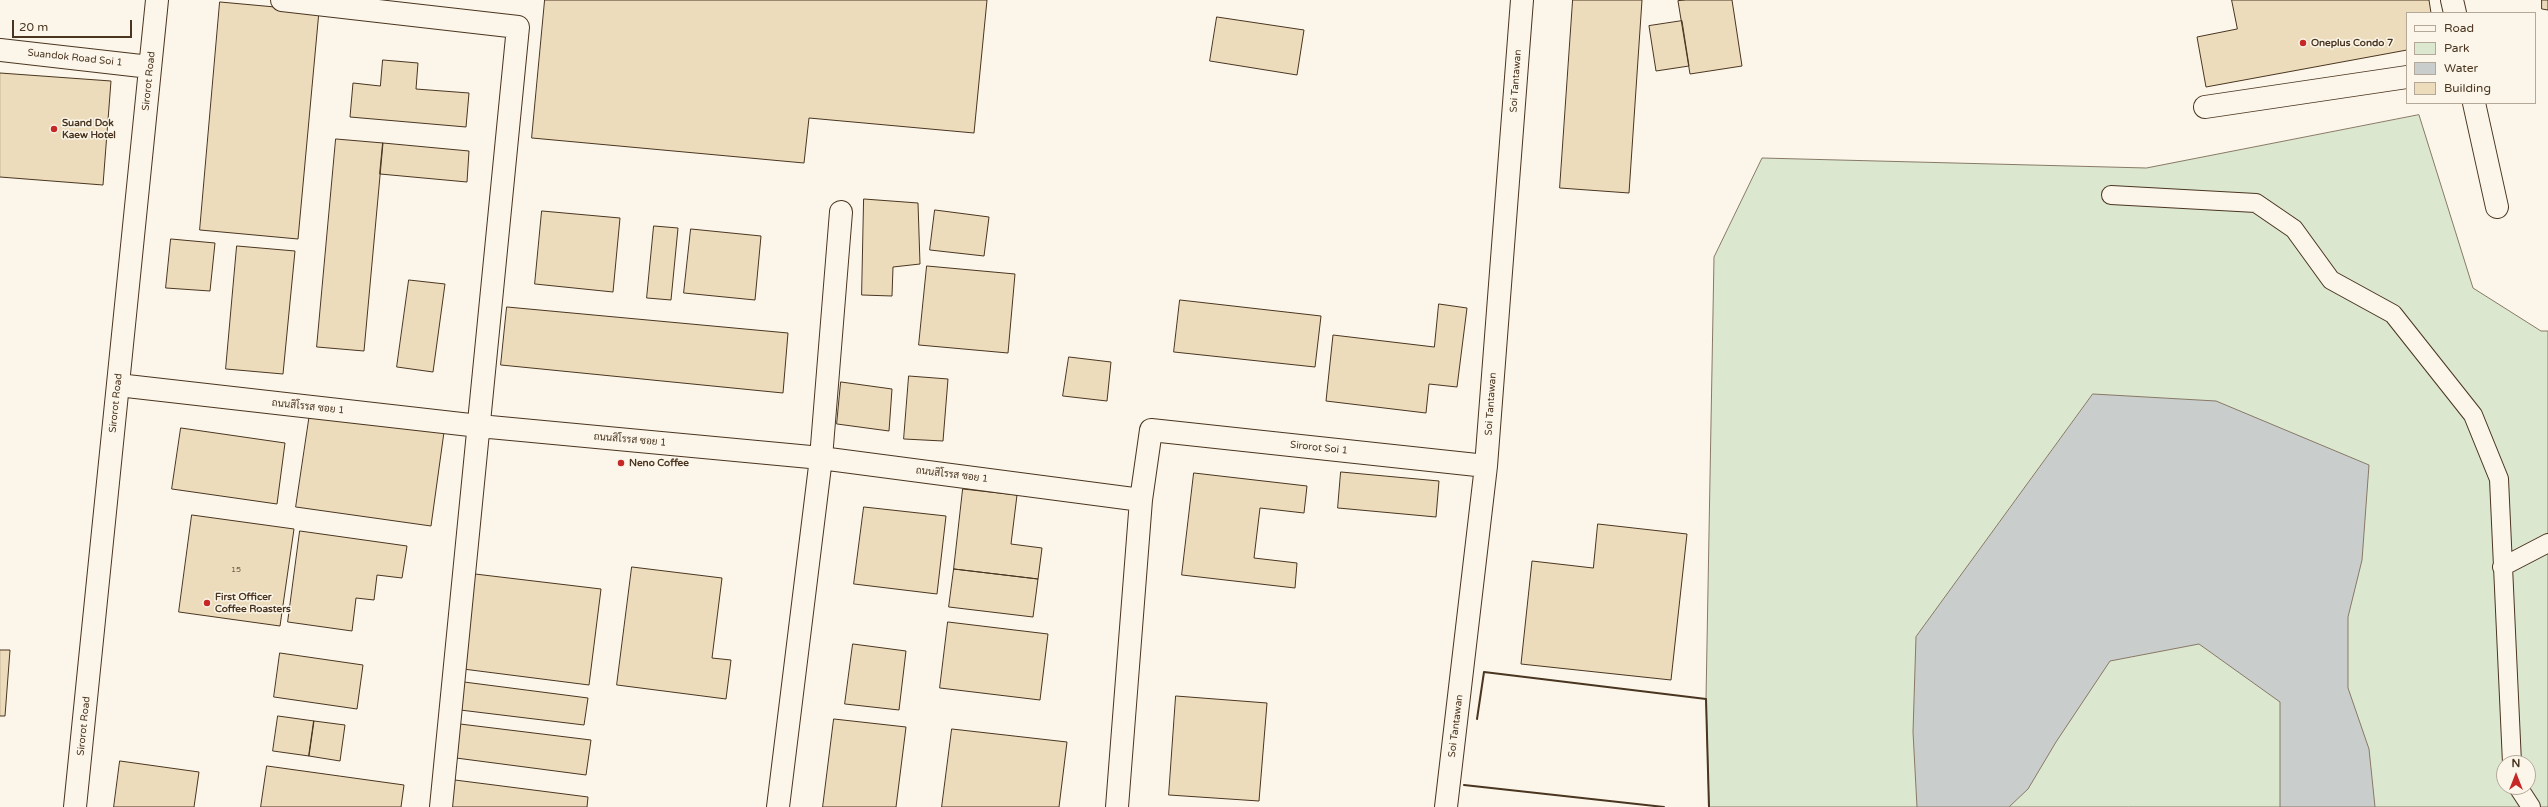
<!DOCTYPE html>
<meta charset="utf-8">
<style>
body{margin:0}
#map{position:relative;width:2548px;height:807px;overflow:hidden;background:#fbf6e9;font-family:"Varela Round",sans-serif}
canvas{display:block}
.legend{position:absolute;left:2406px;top:12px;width:130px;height:92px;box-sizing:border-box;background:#fbf6e9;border:1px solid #b4a999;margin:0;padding:5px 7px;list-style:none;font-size:12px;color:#4a3520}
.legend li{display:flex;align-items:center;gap:8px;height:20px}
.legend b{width:20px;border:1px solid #b4a999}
.north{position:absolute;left:2496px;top:755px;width:40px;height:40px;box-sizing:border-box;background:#fbf6e9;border:1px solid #b4a999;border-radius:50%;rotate:0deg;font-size:11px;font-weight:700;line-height:16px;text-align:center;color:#4a3520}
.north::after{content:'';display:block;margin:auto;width:14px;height:18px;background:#c62828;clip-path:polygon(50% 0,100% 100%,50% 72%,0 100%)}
.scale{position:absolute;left:12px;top:20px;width:120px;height:18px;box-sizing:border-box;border:2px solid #4a3520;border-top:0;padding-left:5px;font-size:12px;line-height:14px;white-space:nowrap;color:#4a3520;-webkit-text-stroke:3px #fbf6e9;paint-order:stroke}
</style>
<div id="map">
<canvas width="2548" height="807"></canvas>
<ul class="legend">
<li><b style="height:5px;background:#fbf6e9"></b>Road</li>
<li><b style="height:11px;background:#dce7d0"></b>Park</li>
<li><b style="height:11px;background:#c9cecd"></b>Water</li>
<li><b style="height:11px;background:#ecdcbc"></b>Building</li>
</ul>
<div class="north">N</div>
<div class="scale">20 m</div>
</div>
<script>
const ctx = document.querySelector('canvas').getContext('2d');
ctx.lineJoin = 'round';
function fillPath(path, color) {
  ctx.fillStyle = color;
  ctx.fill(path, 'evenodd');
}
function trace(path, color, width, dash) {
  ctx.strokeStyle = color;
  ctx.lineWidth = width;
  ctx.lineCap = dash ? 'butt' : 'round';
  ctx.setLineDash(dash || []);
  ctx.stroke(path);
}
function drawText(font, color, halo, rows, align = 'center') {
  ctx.font = font + ' "Varela Round",Sarabun,sans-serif';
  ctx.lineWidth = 3;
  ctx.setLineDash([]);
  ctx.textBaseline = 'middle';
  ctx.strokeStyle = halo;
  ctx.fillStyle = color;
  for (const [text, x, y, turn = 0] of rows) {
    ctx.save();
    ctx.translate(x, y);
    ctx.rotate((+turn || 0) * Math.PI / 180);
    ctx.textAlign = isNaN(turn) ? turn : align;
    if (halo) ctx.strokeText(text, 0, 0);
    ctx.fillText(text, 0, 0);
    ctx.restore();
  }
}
const green = new Path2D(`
 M2419 115 2473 288 2541 331H2548V807H1709L1706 699 1714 257 1762 158 2146 168ZM2504 763H2528V787H2504Z`);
const water = new Path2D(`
 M2093 394 2216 401 2369 465 2362 560 2348 617V688L2369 749 2375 807H2280V702L2199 644 2110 661 2056 742 2028 789 2009 807H1917L1913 732 1916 637Z`);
const building = new Path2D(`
 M545 0H987L974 133 809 118 804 163 532 138Z
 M1573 0H1642L1629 193 1560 188Z
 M1687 0H1732L1742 66 1690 74 1678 1Z
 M2232 0H2429L2431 13H2407V50L2206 87 2197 37 2237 29Z
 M2542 0H2548V10L2542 9Z
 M220 2 319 11 298 239 200 230Z
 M1217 17 1304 30 1297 75 1210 61Z
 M1682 21 1689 66 1656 71 1649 26Z
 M383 60 418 63 416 89 469 93 466 127 350 117 353 83 380 86Z
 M0 73 111 81 103 185 0 177Z
 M336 139 383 143 364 351 317 347Z
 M383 143 469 151 467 182 380 174Z
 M864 199 918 203 920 264 893 267 892 296 862 295Z
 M935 210 989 217 984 256 930 250Z
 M542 211 620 218 613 292 535 284Z
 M654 226 678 228 671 300 647 298Z
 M691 229 761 236 755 300 684 293Z
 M171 239 215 243 210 291 166 288Z
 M237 246 295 251 283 374 226 369Z
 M927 266 1015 274 1008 353 919 345Z
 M409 280 445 284 433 372 397 367Z
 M1180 300 1321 316 1315 367 1174 352Z
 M1439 304 1467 308 1457 387 1429 384 1426 413 1326 401 1333 335 1434 347Z
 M507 307 788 333 783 393 501 365Z
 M1069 357 1111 362 1107 401 1063 396Z
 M909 376 948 379 943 441 904 439Z
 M841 382 892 389 889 431 837 424Z
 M310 413 444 432 431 526 296 507Z
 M181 428 285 443 277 504 172 489Z
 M1341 472 1439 481 1436 517 1338 508Z
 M1194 473 1307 486 1304 513 1260 508 1254 558 1297 563 1295 588 1182 575Z
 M963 489 1017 495 1011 544 1042 548 1038 579 954 569Z
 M864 507 946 516 937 594 854 584Z
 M192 515 294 529 280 626 179 612Z
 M1598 524 1687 534 1671 680 1521 664 1532 561 1593 568Z
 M300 531 407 546 402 578 377 575 374 600 356 598 352 631 288 622Z
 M632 567 722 578 712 658 731 660 726 699 617 685Z
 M954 569 1038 579 1033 617 949 607Z
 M475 574 601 589 589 685 463 669Z
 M948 622 1048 634 1040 700 940 688Z
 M853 644 906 651 899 710 845 704Z
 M0 650H10L5 716H0Z
 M280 653 363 665 357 709 274 697Z
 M464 682 588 698 584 725 460 710Z
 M1176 696 1267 703 1259 801 1169 795Z
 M278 716 314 721 309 756 273 751Z
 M834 719 906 727 896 807H823Z
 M314 721 345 725 340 761 309 756Z
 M460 724 591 740 586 775 456 758Z
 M952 729 1067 742 1059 807H942Z
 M120 761 199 772 194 807H114Z
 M267 766 404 785 401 807H261Z
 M447 779 588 797 587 807H443Z`);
const service = new Path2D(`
 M2111 195 2256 203 2294 229 2331 280 2393 314 2473 415 2499 479 2512 763
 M2502 567 2548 543
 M2518 787 2531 807`);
const minor = new Path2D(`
 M282 0 518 27 441 807
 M2452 0 2455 13
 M0 50 150 67
 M2474 103 2497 207
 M2205 107 2407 77
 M118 385 479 426 821 458 1141 500
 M75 807 157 0
 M778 807 821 458 841 212
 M1117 807 1141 500 1151 430 1486 466
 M1446 807 1486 466 1522 0`);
const wall = new Path2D(`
 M1477 719 1484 672 1706 699 1709 807
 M1464 785 1664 807`);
const markers = [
 [2303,43,4,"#c62828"],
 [54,129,4,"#c62828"],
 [621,463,4,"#c62828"],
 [207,603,4,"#c62828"]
];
const numberNames = [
 ["15",236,570]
];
const poiNames = [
 ["Oneplus Condo 7",2311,43],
 ["Suand Dok",62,123],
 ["Kaew Hotel",62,135],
 ["Neno Coffee",629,463],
 ["First Officer",215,597],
 ["Coffee Roasters",215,609]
];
const streetNames = [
 ["Suandok Road Soi 1",75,58,6],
 ["Sirorot Road",149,81,-84],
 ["Soi Tantawan",1516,81,-86],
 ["Sirorot Road",116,403,-84],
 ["Soi Tantawan",1491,404,-86],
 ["ถนนสิโรรส ซอย 1",308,407,6],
 ["ถนนสิโรรส ซอย 1",630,440,5],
 ["Sirorot Soi 1",1319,448,6],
 ["ถนนสิโรรส ซอย 1",952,475,7],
 ["Sirorot Road",84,726,-84],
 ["Soi Tantawan",1456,726,-83]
];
fillPath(green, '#dce7d0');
trace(green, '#887966', 1);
fillPath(water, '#c9cecd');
trace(water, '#887966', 1);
fillPath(building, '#ecdcbc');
trace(building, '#4a3520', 1);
trace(service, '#4a3520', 20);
trace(minor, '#4a3520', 24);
trace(service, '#fbf6e9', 18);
trace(minor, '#fbf6e9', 22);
trace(wall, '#4a3520', 2);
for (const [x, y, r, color] of markers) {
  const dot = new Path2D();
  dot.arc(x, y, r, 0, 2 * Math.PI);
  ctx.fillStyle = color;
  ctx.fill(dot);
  trace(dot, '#fbf6e9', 1.5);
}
drawText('8px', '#725f47', null, numberNames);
drawText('bold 10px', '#4a3520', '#fbf6e9', poiNames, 'left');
drawText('10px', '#4a3520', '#fbf6e9', streetNames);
</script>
